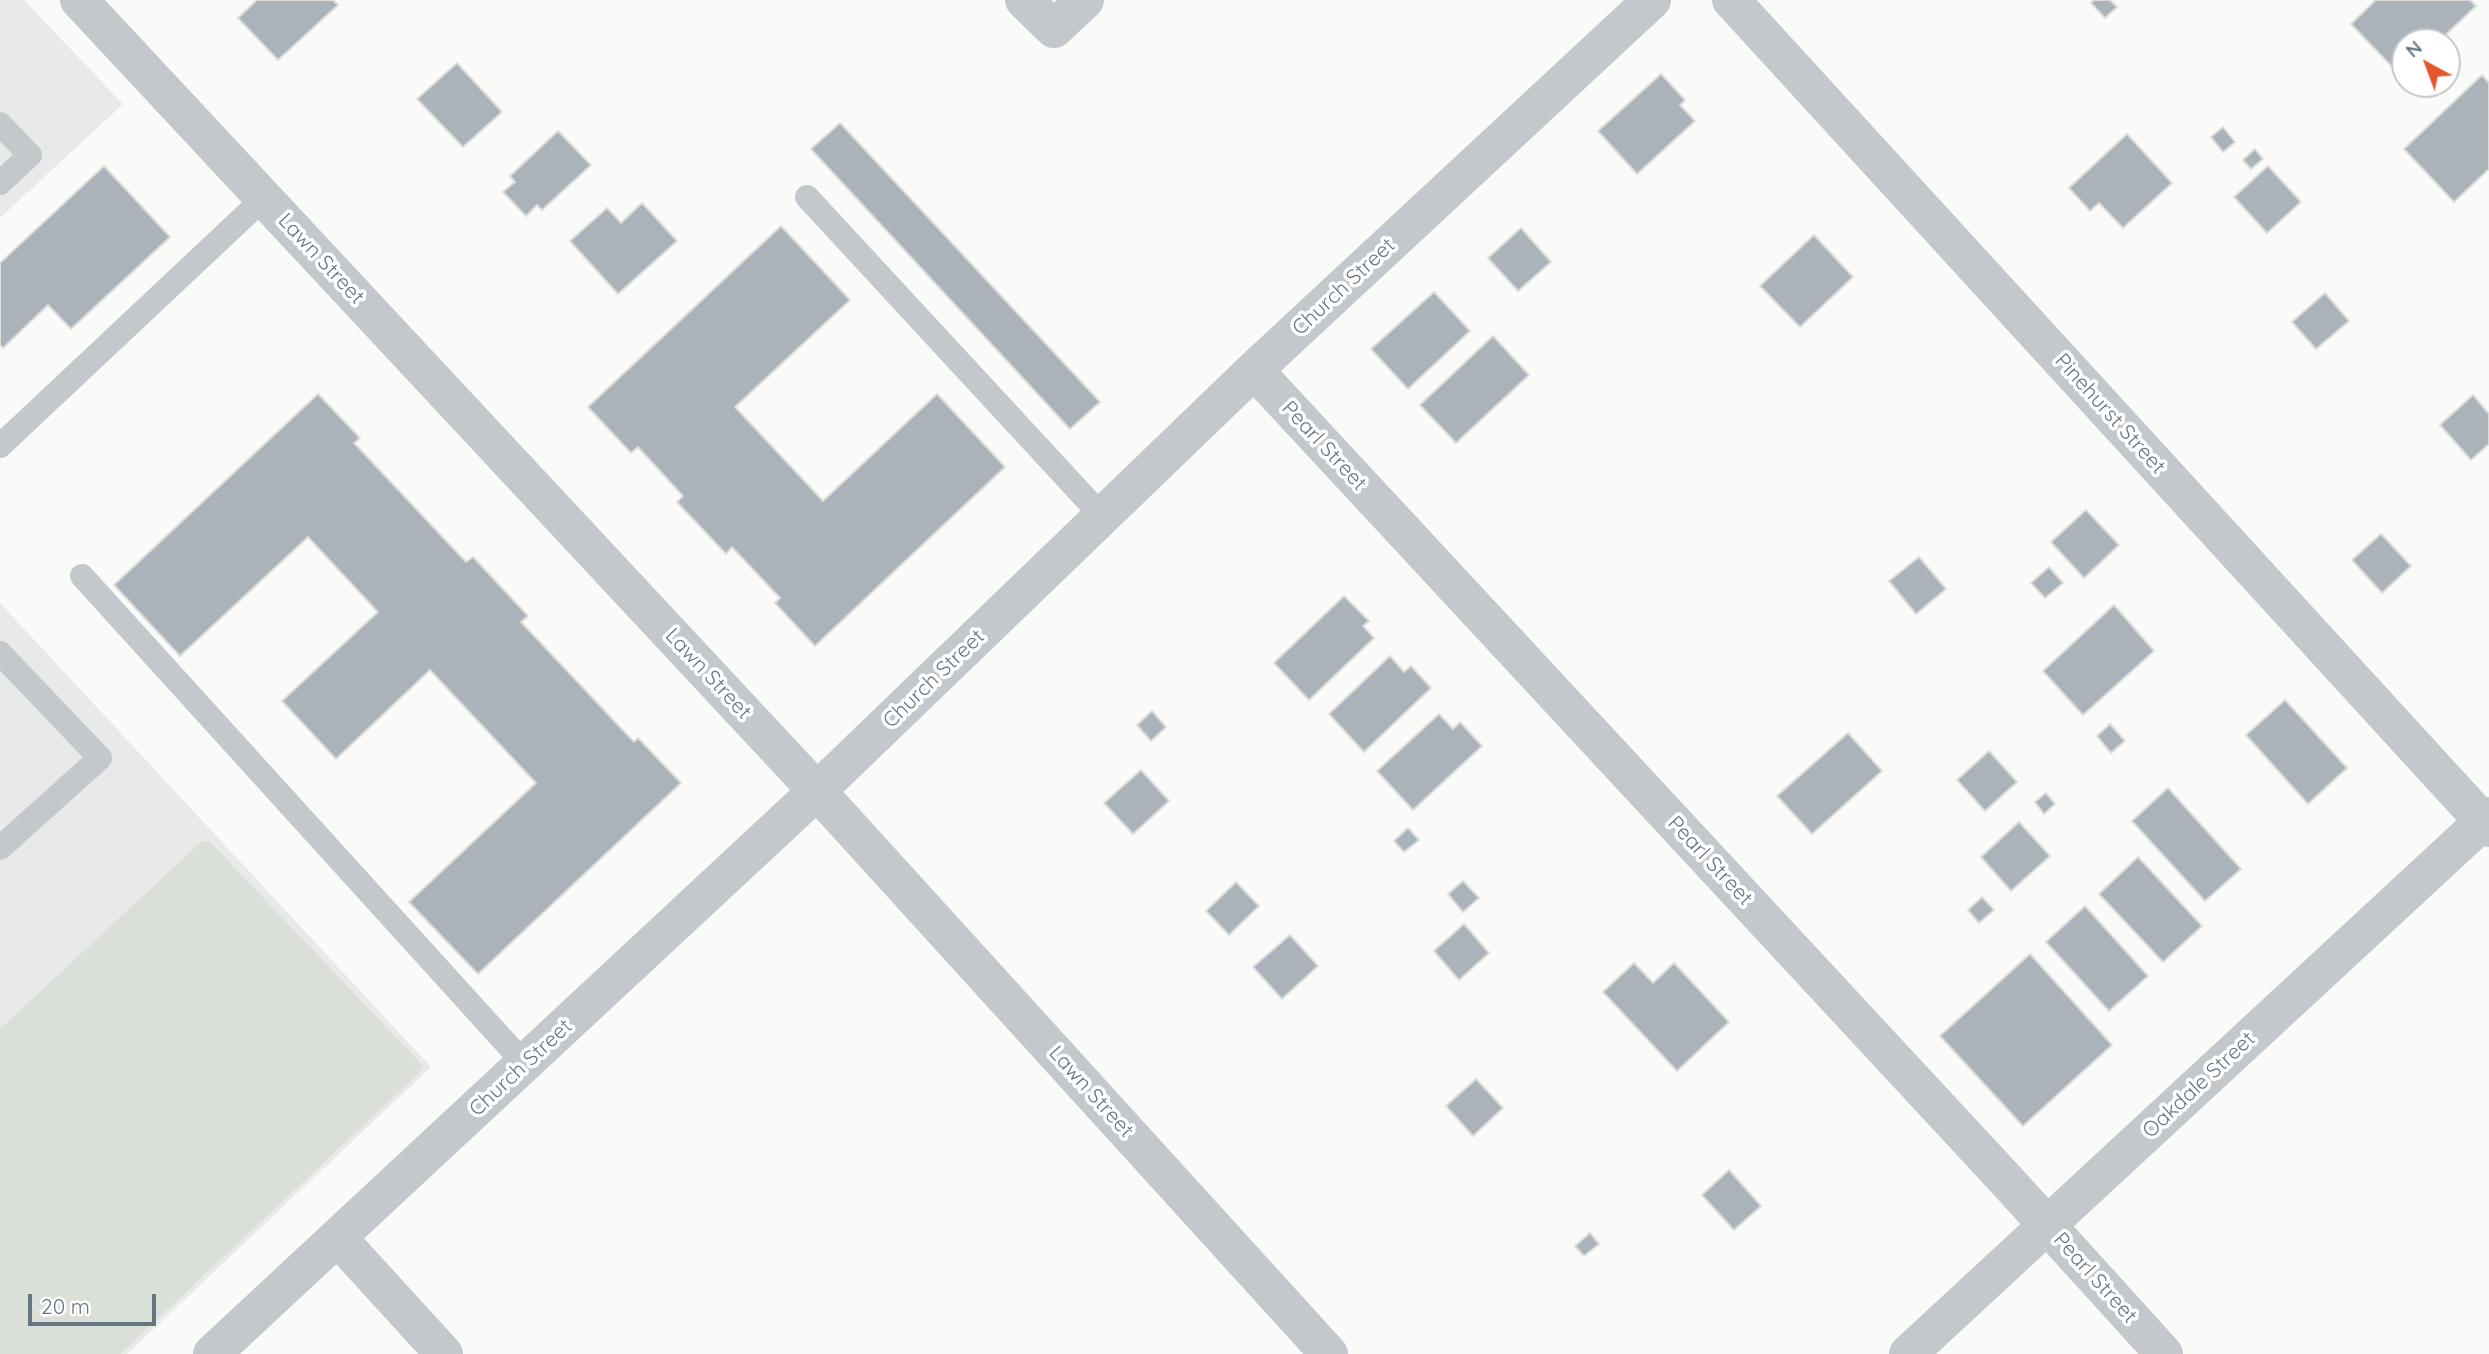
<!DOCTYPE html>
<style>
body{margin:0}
#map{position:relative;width:2489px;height:1354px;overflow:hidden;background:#fafaf8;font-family:Quicksand,sans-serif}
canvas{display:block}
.north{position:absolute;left:2391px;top:28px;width:70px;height:70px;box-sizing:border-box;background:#fff;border:2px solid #c1c8cd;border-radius:50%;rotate:319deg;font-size:19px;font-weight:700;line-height:28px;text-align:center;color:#657683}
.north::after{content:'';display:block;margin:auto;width:24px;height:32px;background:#e4572e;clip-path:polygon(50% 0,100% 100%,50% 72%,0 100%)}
.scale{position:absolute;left:28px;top:1294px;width:128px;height:32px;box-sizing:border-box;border:4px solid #657683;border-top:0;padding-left:9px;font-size:21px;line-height:24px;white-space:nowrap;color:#657683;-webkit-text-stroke:5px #fff;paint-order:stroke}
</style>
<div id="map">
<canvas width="2489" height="1354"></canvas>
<div class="north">N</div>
<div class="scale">20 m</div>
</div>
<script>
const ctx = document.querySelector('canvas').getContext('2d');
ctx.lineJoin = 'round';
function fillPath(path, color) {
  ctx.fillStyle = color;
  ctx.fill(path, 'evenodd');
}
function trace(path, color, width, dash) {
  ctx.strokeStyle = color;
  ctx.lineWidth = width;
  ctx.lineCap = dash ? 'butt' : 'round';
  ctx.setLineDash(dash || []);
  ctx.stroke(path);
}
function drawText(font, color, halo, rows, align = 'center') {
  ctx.font = font + ' Quicksand,sans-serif';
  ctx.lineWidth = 7;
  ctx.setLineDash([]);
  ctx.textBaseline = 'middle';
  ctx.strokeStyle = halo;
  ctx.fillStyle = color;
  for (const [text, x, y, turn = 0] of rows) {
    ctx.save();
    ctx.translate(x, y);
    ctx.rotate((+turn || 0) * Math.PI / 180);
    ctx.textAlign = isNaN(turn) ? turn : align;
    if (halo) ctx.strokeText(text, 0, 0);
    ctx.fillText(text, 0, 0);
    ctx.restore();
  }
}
const built = new Path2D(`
 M0 0H24L123 104 0 218Z
 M0 603 431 1067 127 1354H0Z`);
const green = new Path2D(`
 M209 841 423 1066 419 1073 120 1354H0V1029L201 842Z`);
const building = new Path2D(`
 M257 0H333L338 5 278 60 238 18Z
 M2094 0H2110L2117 7 2105 18 2091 3Z
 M2376 0H2470L2476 6 2438 42H2405V72L2401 76 2351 24Z
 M457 63 502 112 463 147 417 99Z
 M1661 74 1685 100 1680 105 1695 121 1637 174 1598 131Z
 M2482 75 2489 83V169L2454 202 2404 149Z
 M840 123 1100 402 1070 429 811 149Z
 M2223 127 2235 142 2223 152 2211 137Z
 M558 131 591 165 542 210 537 205 526 216 503 192 515 182 510 176Z
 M2127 134 2172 183 2123 228 2099 203 2090 211 2069 188Z
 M2255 149 2263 159 2251 169 2243 160Z
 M104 166 170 237 71 329 48 305 3 348 0 345V263Z
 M2268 166 2301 202 2267 233 2234 197Z
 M642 203 677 241 618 294 570 241 607 208 621 223Z
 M781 226 850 300 735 407 823 501 937 394 1005 467 815 646 775 603 780 598 732 547 726 554 677 502 683 496 638 447 631 453 588 407Z
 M1521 228 1551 262 1518 291 1488 258Z
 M1814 235 1853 277 1800 327 1760 286Z
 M1434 292 1470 331 1408 389 1371 349Z
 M2325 293 2349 321 2316 349 2292 322Z
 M1493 336 1529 375 1456 443 1420 405Z
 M318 394 360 438 354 443 466 562 473 557 528 616 521 622 634 742 638 738 681 783 478 974 409 902 536 783 430 670 336 759 282 701 378 612 308 537 180 656 114 585Z
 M2473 395 2489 414V444L2471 460 2440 425Z
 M2086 510 2119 545 2084 578 2051 542Z
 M2381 534 2411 566 2382 593 2352 560Z
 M1919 557 1946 589 1916 614 1889 581Z
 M2049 567 2063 583 2045 598 2031 583Z
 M1344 596 1369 621 1363 626 1374 638 1309 700 1274 663Z
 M2114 605 2154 651 2083 715 2043 671Z
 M1390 656 1404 672 1411 666 1431 688 1364 752 1329 714Z
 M2285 700 2347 768 2308 804 2246 735Z
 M1152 711 1166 727 1151 741 1137 725Z
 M1439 714 1453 729 1460 722 1482 746 1413 810 1377 771Z
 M2110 724 2125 741 2111 753 2097 736Z
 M1848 733 1882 771 1812 834 1777 796Z
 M1989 751 2017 782 1985 811 1957 780Z
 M1141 770 1169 801 1133 834 1104 803Z
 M2168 788 2241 869 2205 901 2132 821Z
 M2046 793 2055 804 2044 814 2035 802Z
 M2019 822 2050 856 2011 891 1981 857Z
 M1408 828 1419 840 1404 852 1394 841Z
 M2138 857 2202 926 2163 962 2099 894Z
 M1463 881 1479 898 1463 912 1448 894Z
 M1236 882 1259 906 1229 935 1206 911Z
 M1982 897 1994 910 1979 923 1968 910Z
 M2085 906 2148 976 2109 1011 2046 942Z
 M1464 924 1489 953 1459 980 1434 951Z
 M1290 935 1318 966 1282 999 1253 967Z
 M2030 954 2112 1045 2023 1126 1940 1036Z
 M1634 963 1653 983 1674 963 1729 1022 1677 1071 1603 992Z
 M1476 1079 1503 1108 1473 1136 1446 1106Z
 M1729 1170 1761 1206 1734 1230 1702 1195Z
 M1590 1233 1599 1244 1584 1256 1575 1246Z`);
const lane = new Path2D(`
 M0 124 30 155 0 183
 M807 197 1102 516
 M0 446 264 198
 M82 576 525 1064
 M0 653 100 758 0 848`);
const street = new Path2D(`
 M79 0 817 791 1329 1354
 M1024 0 1054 29 1085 0
 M1731 0 2489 828
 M1254 370 2007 1181 2164 1354
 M338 1238 444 1354
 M212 1354 817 791 1254 370 1652 0
 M1908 1354 2489 816`);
const streetNames = [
 ["Lawn Street",321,259,47],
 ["Church Street",1344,287,-43],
 ["Pinehurst Street",2110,414,48],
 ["Pearl Street",1324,446,47],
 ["Lawn Street",708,674,47],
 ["Church Street",934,679,-44],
 ["Pearl Street",1710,861,47],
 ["Church Street",521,1068,-43],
 ["Oakdale Street",2199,1085,-43],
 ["Lawn Street",1091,1092,48],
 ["Pearl Street",2095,1278,48]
];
fillPath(built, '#e8e9e9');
fillPath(green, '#dadfd7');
fillPath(building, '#aab3b9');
trace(building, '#dcdcda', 2);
trace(lane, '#c3c8cc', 24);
trace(street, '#c3c8cc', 38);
drawText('21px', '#657683', '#fff', streetNames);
</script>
